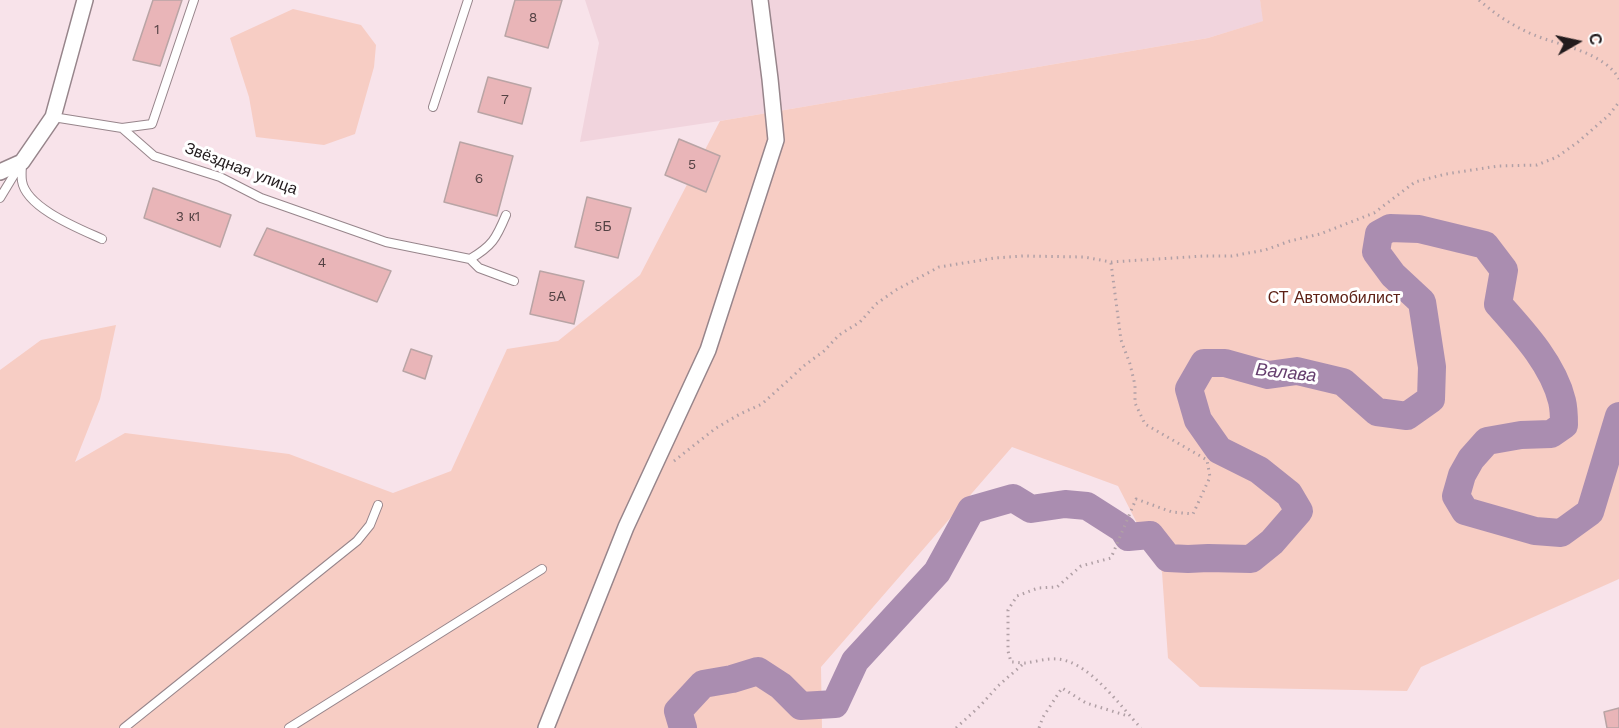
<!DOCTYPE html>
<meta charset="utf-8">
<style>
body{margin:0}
#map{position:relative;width:1619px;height:728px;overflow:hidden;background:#f8e3ea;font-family:"Work Sans",sans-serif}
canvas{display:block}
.north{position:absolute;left:1547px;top:12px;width:60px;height:60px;-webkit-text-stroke:4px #fff;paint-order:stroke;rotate:81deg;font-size:16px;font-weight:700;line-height:24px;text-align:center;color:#221b1d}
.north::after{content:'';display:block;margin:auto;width:21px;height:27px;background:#221b1d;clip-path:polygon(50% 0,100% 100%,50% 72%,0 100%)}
</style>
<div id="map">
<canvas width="1619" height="728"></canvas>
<div class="north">С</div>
</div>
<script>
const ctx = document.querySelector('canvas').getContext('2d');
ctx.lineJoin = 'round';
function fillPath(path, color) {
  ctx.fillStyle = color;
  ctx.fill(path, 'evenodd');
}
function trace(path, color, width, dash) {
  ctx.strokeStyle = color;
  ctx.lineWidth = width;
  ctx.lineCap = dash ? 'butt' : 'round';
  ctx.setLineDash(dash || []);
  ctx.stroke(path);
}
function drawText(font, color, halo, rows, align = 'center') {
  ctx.font = font + ' "Work Sans",sans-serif';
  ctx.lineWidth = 6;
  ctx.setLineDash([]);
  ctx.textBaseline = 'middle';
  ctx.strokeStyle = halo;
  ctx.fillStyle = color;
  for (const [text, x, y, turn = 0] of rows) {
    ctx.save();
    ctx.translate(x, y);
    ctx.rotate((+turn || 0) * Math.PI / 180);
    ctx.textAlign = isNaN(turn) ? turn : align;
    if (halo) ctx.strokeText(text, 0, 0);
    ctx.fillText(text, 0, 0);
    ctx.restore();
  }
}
const built = new Path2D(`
 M585 0H1260L1264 21 1208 38 720 121 580 142 599 43Z`);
const green = new Path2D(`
 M1260 0H1619V579L1421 667 1407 691 1200 687 1168 658 1162 572 1118 486 1012 447 821 667 822 728H0V370L41 340 116 325 100 399 75 462 125 433 289 454 393 493 451 471 507 349 558 341 640 275 720 121 1208 38 1263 21Z
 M293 9 361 25 376 45 374 67 355 134 324 145 256 137 249 97 230 38Z`);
const river = new Path2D(`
 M683 728 678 711 703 684 732 679 758 671 781 686 801 706 835 704 855 661 937 572 971 510 1013 498 1031 509 1065 504 1087 506 1123 529 1128 537 1150 535 1168 558 1188 559 1208 558 1251 559 1272 542 1299 511 1289 494 1259 470 1219 450 1198 420 1189 389 1204 363H1225L1268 375 1297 371 1343 382 1377 412 1407 416 1431 399 1432 367 1422 302 1393 275 1376 252 1379 234 1390 228 1419 229 1485 245 1504 270 1498 304C1523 332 1553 364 1562 401 1564 409 1564 417 1564 425L1551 434 1521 435 1487 441 1471 459 1462 475 1456 496 1465 511 1535 531 1561 533 1590 512 1619 416`);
const building = new Path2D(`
 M153 0H182L160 66 133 60Z
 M515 0H562L548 48 505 36Z
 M488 77 531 88 522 124 478 112Z
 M679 139 720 156 706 192 665 175Z
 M460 142 513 156 497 216 444 202Z
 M153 188 231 215 220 247 144 218Z
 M587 197 631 208 618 258 575 247Z
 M267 228 391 271 377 302 254 255Z
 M540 271 584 281 574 324 530 314Z
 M411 349 432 356 425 379 403 371Z
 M1619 708V728H1607L1604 712Z`);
const path = new Path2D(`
 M1479 0C1496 15 1513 26 1534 35 1561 46 1604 52 1619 79
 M1111 263 1121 340 1130 364 1135 385V403L1145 424 1207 460 1210 477 1193 514 1172 512 1136 499 1111 558 1081 566 1057 587 1038 588 1017 596 1008 610V651L1011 662C1015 662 1020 663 1025 663 1035 662 1046 658 1057 659 1089 661 1120 706 1141 728
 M674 461 716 428 740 414 762 404 805 365 824 351 839 335 860 322 876 304 896 290 939 267 995 258 1023 256 1084 257 1111 262 1204 256H1232L1265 250 1290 241 1320 234 1374 213 1415 182 1446 174 1498 166 1537 165 1557 157 1578 142 1609 115 1619 102
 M956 728 980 706 998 686 1023 664
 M1039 728 1043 717 1062 688 1086 703 1128 716`);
const service = new Path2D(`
 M433 107 468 0
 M53 117 122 128 154 156 220 177 261 198 386 242 470 259
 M122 128 152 124 194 0
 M22 162C22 168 21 175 22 181 26 208 80 229 102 239
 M0 198 20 165
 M470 259C492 246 496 239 506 215
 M470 259 479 268 514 281
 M124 728 357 541 370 525 378 505
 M289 728 542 569`);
const minor = new Path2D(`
 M0 172 22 162 53 117 85 0
 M546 728 626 527 708 350 776 140 770 79 760 0`);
const numberNames = [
 ["8",533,18],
 ["1",157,30],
 ["7",505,100],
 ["5",692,165],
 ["6",479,179],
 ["3 к1",188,217],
 ["5Б",603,227],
 ["4",322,263],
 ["5А",557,297]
];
const streetNames = [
 ["Звёздная улица",241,169,21]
];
const parkNames = [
 ["СТ Автомобилист",1334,298]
];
const waterNames = [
 ["Валава",1286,373,6]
];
fillPath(built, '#f1d4dd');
fillPath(green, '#f7cdc4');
trace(river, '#aa8db0', 28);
fillPath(building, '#e9b5b8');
trace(building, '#b9a4a5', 1.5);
trace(service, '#97858b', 10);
trace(minor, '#97858b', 18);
trace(path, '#b1a0a6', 3, [1.5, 4.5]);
trace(service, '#fff', 8);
trace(minor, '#fff', 15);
drawText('14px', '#544244', null, numberNames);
drawText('16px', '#221b1d', '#fff', streetNames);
drawText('16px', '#5d2116', '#fff', parkNames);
drawText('italic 18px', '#653e6e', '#fff', waterNames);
</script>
